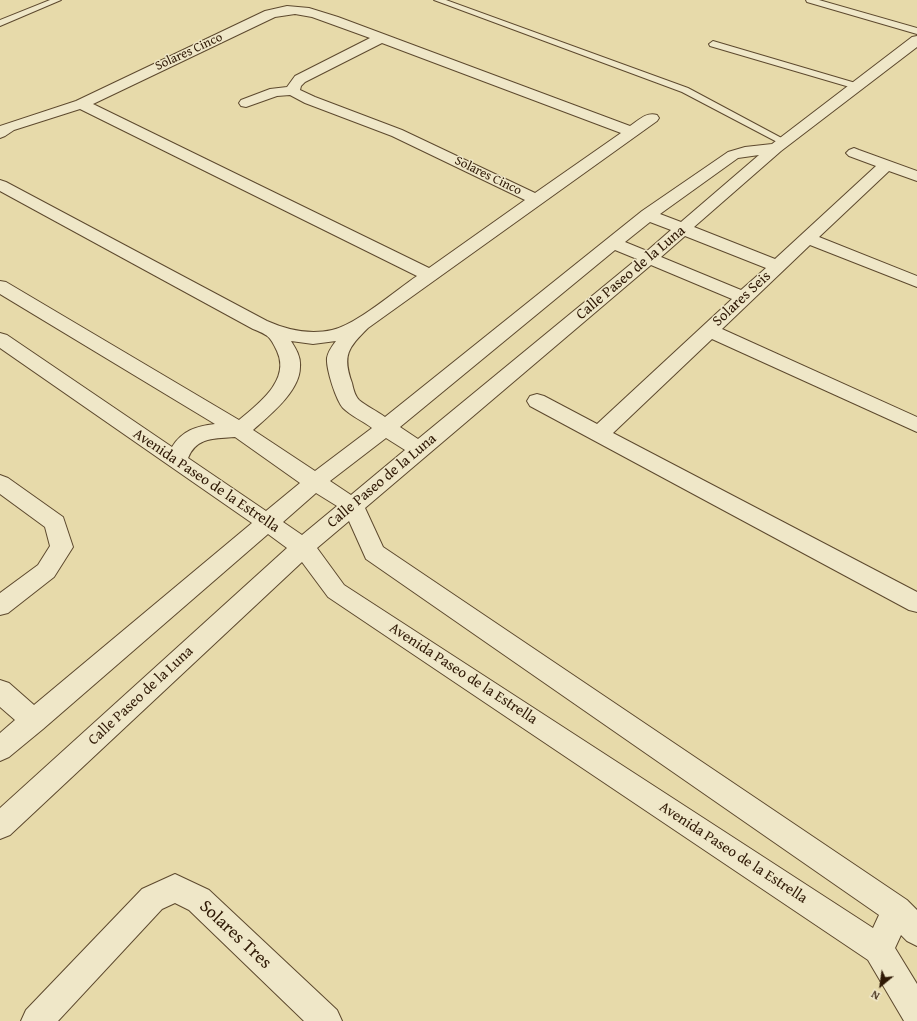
<!DOCTYPE html>
<style>
body{margin:0}
#map{position:relative;width:917px;height:1021px;overflow:hidden;background:#e7daaa;font-family:"Gentium Book Plus",serif}
canvas{display:block}
.north{position:absolute;left:861px;top:965px;width:40px;height:40px;-webkit-text-stroke:3px #efe7c8;paint-order:stroke;rotate:209deg;font-size:11px;font-weight:700;line-height:16px;text-align:center;color:#2f1905}
.north::after{content:'';display:block;margin:auto;width:14px;height:18px;background:#2f1905;clip-path:polygon(50% 0,100% 100%,50% 72%,0 100%)}
</style>
<div id="map">
<canvas width="917" height="1021"></canvas>
<div class="north">N</div>
</div>
<script>
const ctx = document.querySelector('canvas').getContext('2d');
ctx.lineJoin = 'round';
function trace(path, color, width, dash) {
  ctx.strokeStyle = color;
  ctx.lineWidth = width;
  ctx.lineCap = dash ? 'butt' : 'round';
  ctx.setLineDash(dash || []);
  ctx.stroke(path);
}
function fillPath(path, color) {
  ctx.fillStyle = color;
  ctx.fill(path, 'evenodd');
}
function drawText(font, color, halo, rows, align = 'center') {
  ctx.font = font + ' "Gentium Book Plus",serif';
  ctx.lineWidth = 3;
  ctx.setLineDash([]);
  ctx.textBaseline = 'middle';
  ctx.strokeStyle = halo;
  ctx.fillStyle = color;
  for (const [text, x, y, turn = 0] of rows) {
    ctx.save();
    ctx.translate(x, y);
    ctx.rotate((+turn || 0) * Math.PI / 180);
    ctx.textAlign = isNaN(turn) ? turn : align;
    if (halo) ctx.strokeText(text, 0, 0);
    ctx.fillText(text, 0, 0);
    ctx.restore();
  }
}
const service = new Path2D(`
 M50 0H61L0 26V20Z
 M434 0H446L688 88 789 142 784 145 781 144 682 92Z
 M806 0H819L917 28V34L807 2Z
 M713 41 859 84 861 86 856 89 853 88 710 46 709 44Z`);
const minor = new Path2D(`
 M287 6 309 8 338 17 630 126C639 120 646 112 657 115L659 118 657 121 368 328C348 348 342 355 352 383 353 388 355 396 359 400 366 406 377 411 385 417L642 211 728 152 745 147 772 144 912 37 917 36V47L781 151 694 227 775 259 876 166 849 156 846 153 849 150 854 148 859 150 917 171V181L889 171 819 237 917 276V287L810 245 722 329 917 417V432L712 339 613 433 917 592V612L909 610 530 406 527 401 530 396 537 394 544 396 597 424 732 299 651 265 365 508 383 547 907 900 917 910V946L907 941 901 935 895 948 917 984V1021H904L868 960 328 597 302 562 10 835 0 839V808L287 548 268 534 43 729 9 757 0 761V733L15 720 0 707V680L9 683 34 705 252 523 0 348V333L7 335 172 447C182 431 196 426 215 424L0 294V281L6 282 239 420C258 404 291 380 277 351 270 336 268 335 253 329L0 191V180L6 182 267 321C287 330 310 335 332 330 356 325 396 290 417 276L80 109 14 130 5 136 0 138V126L76 101 265 11ZM295 14 312 17 370 38 295 76 287 87 270 89 241 100 239 103 241 106 246 107 277 96 290 95 305 103 392 136 525 200 429 268 93 104 275 17ZM382 43 621 133 535 193 402 130 315 97 300 90 301 86 305 82ZM759 155 681 222 660 214 738 158ZM650 222 671 230 647 251 625 242ZM685 236 766 268 741 290 661 257ZM615 250 637 259 418 439 400 427ZM291 341 313 344 336 341C332 346 328 352 327 358 326 369 336 400 343 408 351 416 363 421 372 428L315 471 253 430C270 415 300 391 300 367 301 357 296 349 291 341ZM235 437 300 483 266 511 188 458C197 436 216 439 235 437ZM386 438 405 450 351 495 330 481ZM316 493 337 506 302 535 283 522ZM349 521 366 559 879 915 873 928 344 585 317 548Z
 M0 475 8 478 63 517 73 547 54 577 8 613 0 615V593L38 565 50 546 45 527 0 494Z
 M175 874 209 890 337 1010 342 1021H304L189 910 175 903 162 909 58 1021H21L26 1010 142 889Z`);
const farStreetnames = [
 ["Solares Cinco",189,52,-25],
 ["Solares Cinco",488,176,26]
];
const streetNames = [
 ["Calle Paseo de la Luna",631,273,-40],
 ["Solares Seis",742,299,-43],
 ["Avenida Paseo de la Estrella",206,481,34],
 ["Calle Paseo de la Luna",382,481,-40],
 ["Avenida Paseo de la Estrella",463,674,33],
 ["Calle Paseo de la Luna",141,696,-43],
 ["Avenida Paseo de la Estrella",733,853,33]
];
const nearStreetnames = [
 ["Solares Tres",235,935,43]
];
trace(service, '#5d492e', 2);
trace(minor, '#5d492e', 2);
fillPath(service, '#efe7c8');
fillPath(minor, '#efe7c8');
drawText('13px', '#2f1905', '#efe7c8', farStreetnames);
drawText('15px', '#2f1905', '#efe7c8', streetNames);
drawText('18px', '#2f1905', '#efe7c8', nearStreetnames);
</script>
